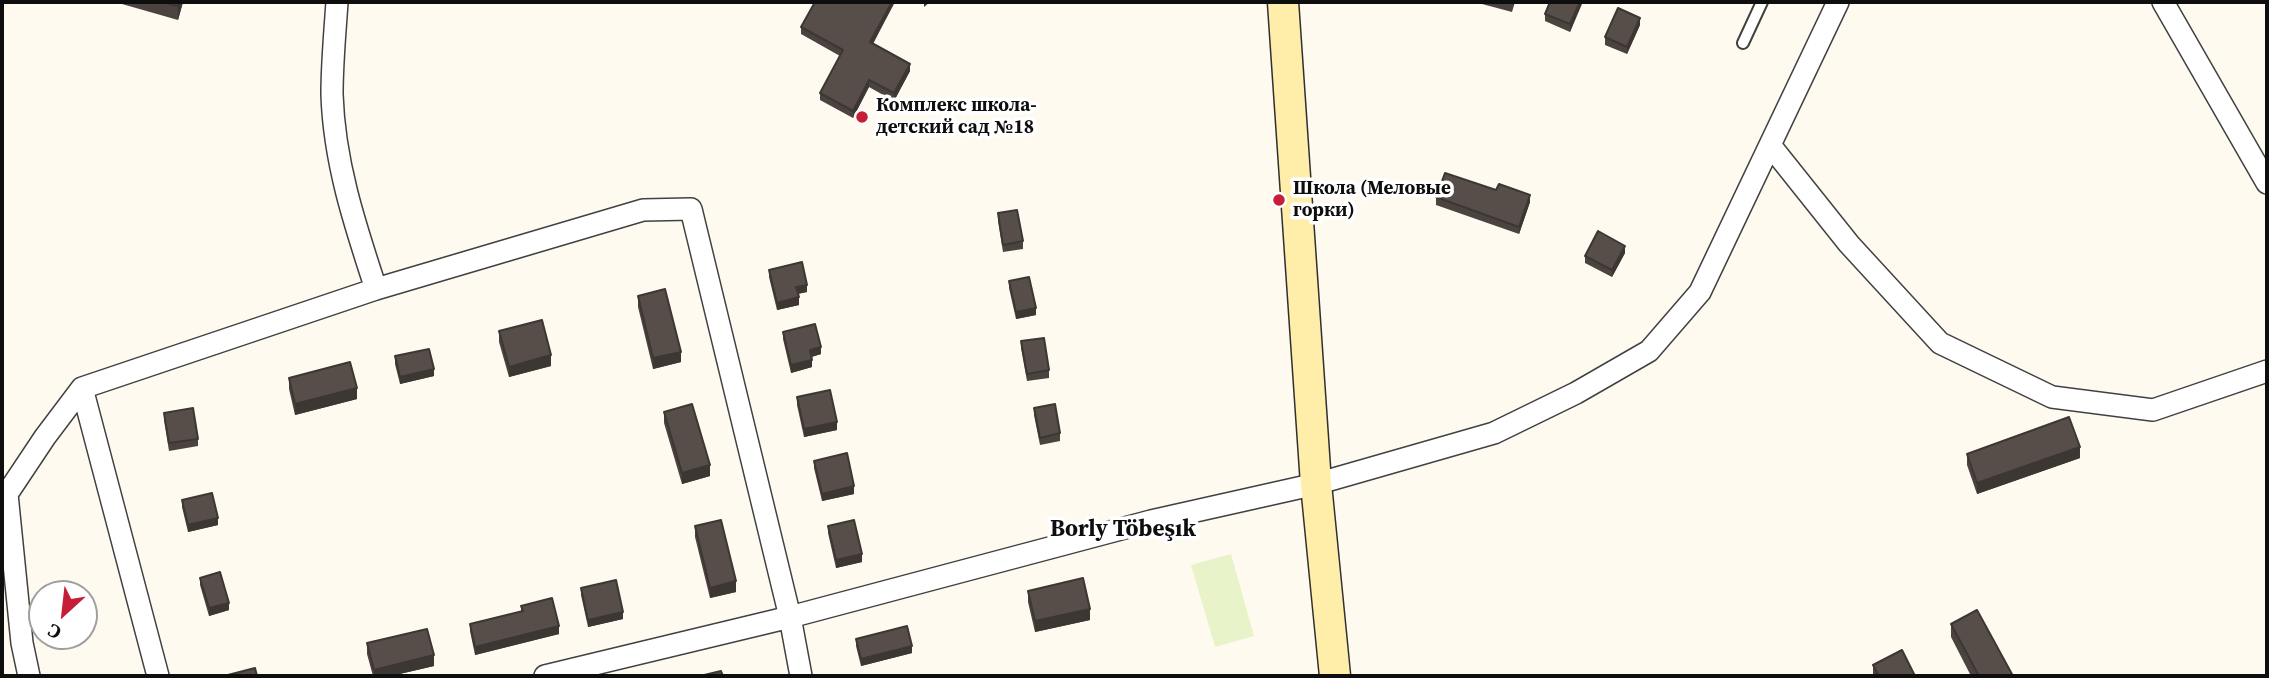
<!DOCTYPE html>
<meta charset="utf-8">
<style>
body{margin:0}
#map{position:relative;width:2269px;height:678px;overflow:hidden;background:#fffaef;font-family:"Source Serif 4",serif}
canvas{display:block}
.frame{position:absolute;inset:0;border:4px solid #0e0e0e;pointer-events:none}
.north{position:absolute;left:28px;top:580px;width:70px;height:70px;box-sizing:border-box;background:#fff;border:2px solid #9f9f9f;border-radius:50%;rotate:207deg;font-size:19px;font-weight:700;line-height:28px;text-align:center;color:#0e0e0e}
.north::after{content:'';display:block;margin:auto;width:24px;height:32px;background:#c71e37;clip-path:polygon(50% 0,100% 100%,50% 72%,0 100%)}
</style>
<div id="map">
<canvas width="2269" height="678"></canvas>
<div class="frame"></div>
<div class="north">С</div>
</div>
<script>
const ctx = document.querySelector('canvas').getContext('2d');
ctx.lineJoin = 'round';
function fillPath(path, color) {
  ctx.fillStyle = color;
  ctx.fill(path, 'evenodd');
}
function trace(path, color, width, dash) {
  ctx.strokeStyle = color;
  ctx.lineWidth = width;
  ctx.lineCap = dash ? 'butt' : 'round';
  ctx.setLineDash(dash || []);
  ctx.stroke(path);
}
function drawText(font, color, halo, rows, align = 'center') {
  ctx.font = font + ' "Source Serif 4",serif';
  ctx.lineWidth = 7;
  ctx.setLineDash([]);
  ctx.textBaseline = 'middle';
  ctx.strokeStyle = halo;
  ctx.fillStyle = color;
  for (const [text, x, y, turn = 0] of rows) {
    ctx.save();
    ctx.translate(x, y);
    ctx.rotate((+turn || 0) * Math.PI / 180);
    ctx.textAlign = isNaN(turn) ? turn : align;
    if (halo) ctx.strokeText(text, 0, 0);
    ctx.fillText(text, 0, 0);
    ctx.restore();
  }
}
const pitch = new Path2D(`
 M1231 554 1254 636 1215 647 1191 565Z`);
const lane = new Path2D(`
 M1743 43 1762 2`);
const street = new Path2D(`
 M337 2C335 32 332 63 332 94 334 162 355 225 376 289
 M2163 2 2267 183
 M1770 145 1849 244 1940 343 2052 397 2153 410 2267 371
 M82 388 158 676
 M29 676 22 643 7 494 45 437 82 388 376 289 643 210 691 209 790 617 801 676
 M545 676 790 617 1151 521 1316 484 1494 433 1576 393 1649 351 1700 292 1838 2`);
const secondary = new Path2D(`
 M1283 2 1316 484 1335 676`);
const wall = new Path2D(`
 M115 2H183L178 20Z
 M894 2 873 44 910 71 894 101 869 87 853 118 820 100V93L840 56 801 34V27Z
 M1482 2H1515L1512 12 1482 4Z
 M1582 2 1570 32 1545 21V14Z
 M1640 25 1627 54 1605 45V37Z
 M1436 197 1530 202 1519 234 1436 205Z
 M998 213 1023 241V249L1003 252 998 221Z
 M1625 253 1612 277 1585 263V256Z
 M769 270 807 292 798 294 799 305 777 310 769 277Z
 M1009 281 1036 315 1016 319 1009 288Z
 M638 296 681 362 653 369 638 307Z
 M499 331 551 366 509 377 499 342Z
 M783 332 821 354 812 357V367L791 373 783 339Z
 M1021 341 1049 370V378L1027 381 1021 348Z
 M395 356 434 376 400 384 395 364Z
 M289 378 357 399 295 415 289 389Z
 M797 397 837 430 804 437 797 405Z
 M1034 408 1060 433V441L1040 445 1034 415Z
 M664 412 710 476 682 484 664 423Z
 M164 413 198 439V446L169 451 164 420Z
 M1967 454 2080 458 1977 494 1967 465Z
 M814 461 854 494 822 501 814 468Z
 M182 500 218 525 188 532 182 507Z
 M695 526 736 592 710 598 695 537Z
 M828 526 862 562 836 568 828 533Z
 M200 578 229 610 209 616 200 585Z
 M581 588 623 619 588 627 581 595Z
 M1028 591 1090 620 1035 632 1028 602Z
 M521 606 559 634 475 655 470 631V624L521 612Z
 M1951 624 2013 676H1971L1951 637Z
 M856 639 912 653 861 666 856 646Z
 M367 643 434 666 391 676H373L367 654Z
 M1873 665 1915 676H1873Z`);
const shadedWall = new Path2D(`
 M179 2H183L178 20V6Z
 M892 2H894V4L870 49V42Z
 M924 2H930L924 7Z
 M1580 2H1582V4L1570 32V24Z
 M1640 18V25L1627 54V47Z
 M910 64V71L894 101V93Z
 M869 80V87L853 118V111Z
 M1530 195V202L1519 234V227Z
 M1625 246V253L1612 277V270Z
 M807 285V292L796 294V287Z
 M799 297V305L777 310V303Z
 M1036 308V315L1016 319V312Z
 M821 347V354L810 357V350Z
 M681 352V362L653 369V358Z
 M551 355V366L509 377V367Z
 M812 360V367L791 373V365Z
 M434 369V376L400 384V377Z
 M357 388V399L295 415V404Z
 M837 422V430L804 437V429Z
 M2080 447V458L1977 494V483Z
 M710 465V476L682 484V473Z
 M854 486V494L822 501V494Z
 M218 518V525L188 532V525Z
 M862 554V562L836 568V560Z
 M736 581V592L710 598V588Z
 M229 603V610L209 616V608Z
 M1090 609V620L1035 632V621Z
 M623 612V619L588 627V620Z
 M559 626V634L475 655V647Z
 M912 646V653L861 666V659Z
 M434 655V666L391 676H374V670Z`);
const building = new Path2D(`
 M163 2H179L178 6Z
 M815 2H892L870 42 910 64 894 93 869 80 853 111 820 93 843 50 801 27Z
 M1550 2H1580L1570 24 1545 14Z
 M1618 8 1640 18 1627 47 1605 37Z
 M1445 173 1496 190 1499 184 1530 195 1519 227 1436 197Z
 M1017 210 1023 241 1003 245 998 213Z
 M1598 231 1625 246 1612 270 1585 256Z
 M802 262 807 285 796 287 799 297 777 303 769 270Z
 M1029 277 1036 308 1016 312 1009 281Z
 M665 289 681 352 653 358 638 296Z
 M542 320 551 355 509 367 499 331Z
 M815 324 821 347 810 350 812 360 791 365 783 332Z
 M1044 338 1049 370 1027 374 1021 341Z
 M429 349 434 369 400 377 395 356Z
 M350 362 357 388 295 404 289 378Z
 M830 390 837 422 804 429 797 397Z
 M692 404 710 465 682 473 664 412Z
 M1055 404 1060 433 1040 438 1034 408Z
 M193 408 198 439 169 443 164 413Z
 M2069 417 2080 447 1977 483 1967 454Z
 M847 453 854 486 822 494 814 461Z
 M212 493 218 518 188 525 182 500Z
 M721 520 736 581 710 588 695 526Z
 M854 520 862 554 836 560 828 526Z
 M220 572 229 603 209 608 200 578Z
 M1083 578 1090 609 1035 621 1028 591Z
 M616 580 623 612 588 620 581 588Z
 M552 598 559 626 475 647 470 624 523 611 521 606Z
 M1977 610 2013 676H1979L1951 624Z
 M907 626 912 646 861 659 856 639Z
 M427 629 434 655 374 670 367 643Z
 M1902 650 1915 676H1879L1873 665Z
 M255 668 257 676H224Z
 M721 671 723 676H700Z`);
const markers = [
 [862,117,7,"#c71e37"],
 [1279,200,7,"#c71e37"]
];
const poiNames = [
 ["Комплекс школа-",876,106],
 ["детский сад №18",876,128],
 ["Школа (Меловые",1293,189],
 ["горки)",1293,211]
];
const quarterNames = [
 ["Borly Töbeşık",1123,530]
];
fillPath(pitch, '#e8f3c9');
trace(lane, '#414141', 14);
trace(street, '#414141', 24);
trace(secondary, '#303030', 33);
trace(lane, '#fff', 10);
trace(street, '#fff', 21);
trace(secondary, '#ffedaa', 30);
fillPath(wall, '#4b4340');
fillPath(shadedWall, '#3d3734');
fillPath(building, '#574e4a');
trace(building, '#3d3734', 2);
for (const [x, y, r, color] of markers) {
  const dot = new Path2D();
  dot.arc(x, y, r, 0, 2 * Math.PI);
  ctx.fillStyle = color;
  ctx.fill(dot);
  trace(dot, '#fff', 2.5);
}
drawText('bold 19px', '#0e0e0e', '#fff', poiNames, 'left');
drawText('bold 23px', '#0e0e0e', '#fff', quarterNames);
</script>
